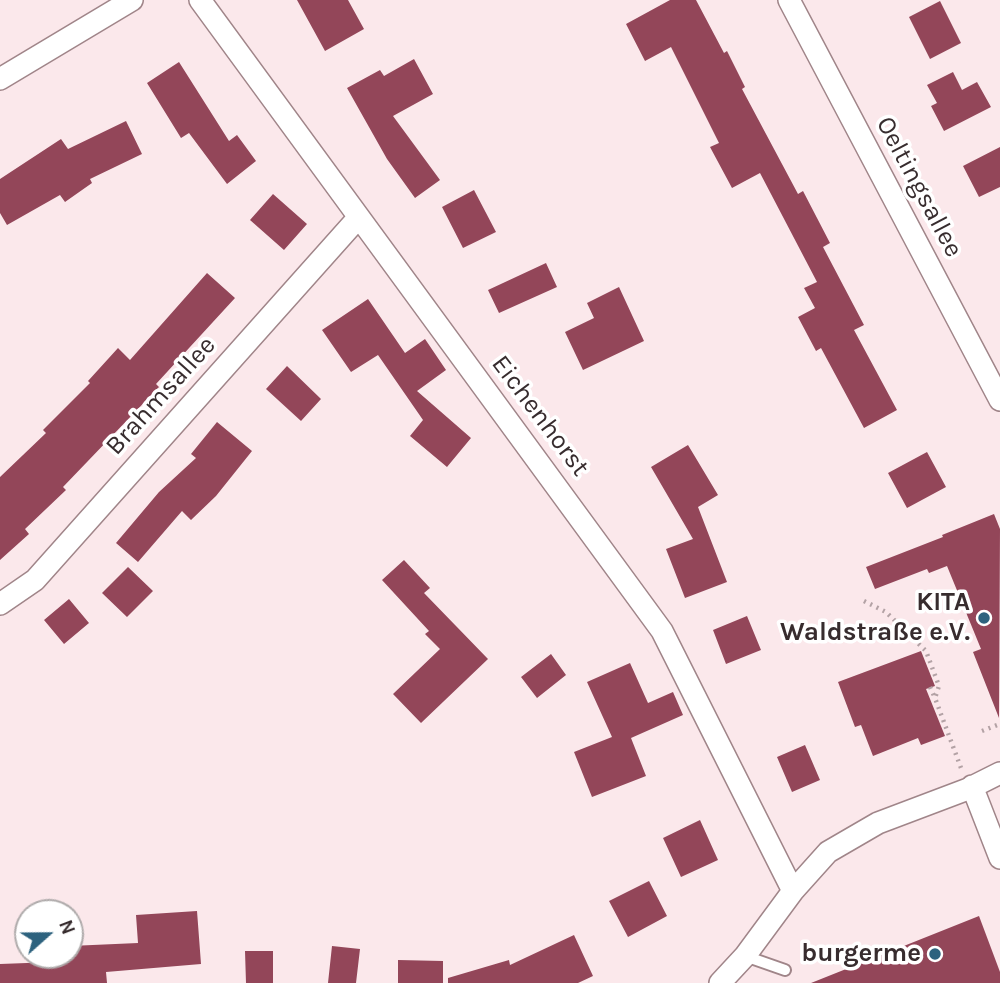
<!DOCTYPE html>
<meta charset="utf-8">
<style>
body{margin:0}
#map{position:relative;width:1000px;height:983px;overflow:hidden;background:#fbe8eb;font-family:Karla,sans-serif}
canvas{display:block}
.north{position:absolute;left:14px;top:899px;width:70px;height:70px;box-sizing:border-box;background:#fff;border:2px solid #afabab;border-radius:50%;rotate:69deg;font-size:19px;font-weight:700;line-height:28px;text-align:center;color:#372c2e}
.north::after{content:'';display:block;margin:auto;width:24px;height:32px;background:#2d627e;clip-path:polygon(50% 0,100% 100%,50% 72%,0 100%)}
</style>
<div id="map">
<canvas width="1000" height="983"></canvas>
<div class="north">N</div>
</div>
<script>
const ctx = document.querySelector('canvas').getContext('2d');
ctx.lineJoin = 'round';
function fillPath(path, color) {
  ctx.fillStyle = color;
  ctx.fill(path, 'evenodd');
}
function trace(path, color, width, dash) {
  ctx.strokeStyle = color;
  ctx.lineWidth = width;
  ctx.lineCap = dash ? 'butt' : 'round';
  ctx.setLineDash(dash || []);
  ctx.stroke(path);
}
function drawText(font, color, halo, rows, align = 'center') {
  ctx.font = font + ' Karla,sans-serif';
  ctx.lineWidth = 7;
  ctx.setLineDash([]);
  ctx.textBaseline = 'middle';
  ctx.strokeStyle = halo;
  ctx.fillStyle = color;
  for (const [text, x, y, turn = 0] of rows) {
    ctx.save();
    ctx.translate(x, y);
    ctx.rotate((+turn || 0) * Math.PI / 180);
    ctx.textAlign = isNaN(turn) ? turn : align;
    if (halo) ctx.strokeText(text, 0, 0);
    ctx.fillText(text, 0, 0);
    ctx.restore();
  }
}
const building = new Path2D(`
 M297 0H348L364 29 325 51Z
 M670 0H696L724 53 727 51 745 87 742 89 798 194 803 191 830 243 823 247 864 325 854 330 897 410 864 428 821 348 816 351 798 317 815 308 804 288 817 282 760 173 732 188 710 147 719 143 671 47 645 61 626 24Z
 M940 1 961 43 930 59 909 17Z
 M414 59 433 94 393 116 440 180 415 198 387 159 347 88 380 70 384 76Z
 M179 62 229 141 237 135 256 161 227 184 189 133 181 138 147 83Z
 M953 72 962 90 977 82 991 107 944 131 931 106 937 103 927 85Z
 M126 121 142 154 90 179 92 183 65 202 60 195 7 225 0 213V179L61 139 68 149Z
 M1000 147V187L979 197 963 166Z
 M474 190 496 232 463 248 442 207Z
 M273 194 307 224 284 250 250 220Z
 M546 263 557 287 499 313 488 290Z
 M207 273 235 298 156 384 159 387 63 487 66 490 25 529 29 534 0 560V477L46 433 43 430 90 383 88 381 118 348 130 360Z
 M619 287 644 341 583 370 565 332 594 318 587 303Z
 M368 299 405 353 425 339 446 370 417 391 471 438 447 467 410 436 423 420 378 355 351 372 322 330Z
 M287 366 321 399 301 421 266 389Z
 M217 422 252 451 216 496 191 520 182 511 138 562 116 543 159 492 196 458 191 454Z
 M688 445 718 495 698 507 727 582 685 598 666 549 693 539 651 467Z
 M927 452 946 487 907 508 888 473Z
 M994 514 1000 529 999 718 973 652 981 649 947 566 929 573 927 569 875 589 866 567 943 537 942 535Z
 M404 560 430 588 424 593 488 659 421 723 393 694 440 649 425 634 429 631 382 580Z
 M128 567 153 591 127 617 102 593Z
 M69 599 89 623 64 644 44 620Z
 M747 616 761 650 726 664 713 630Z
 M921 651 935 686 926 689 945 736 921 745 918 738 873 756 861 725 855 727 838 682Z
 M551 654 566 675 537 698 521 677Z
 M630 663 648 703 673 692 683 715 631 738 646 776 592 797 574 752 612 737 587 682Z
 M805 745 820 780 792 792 777 757Z
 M700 820 718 860 681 877 663 838Z
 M649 881 667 916 628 937 609 901Z
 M197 911 201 964 106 972 107 983H0V964L54 962V955H70V946L138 943 136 915Z
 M979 916 1000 972V983H811Z
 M574 935 593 976 578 983H448V978L509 960 510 965Z
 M332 946 360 949 356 983H328Z
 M245 951H273V983H246Z
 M398 960 443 961V983H398Z`);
const path = new Path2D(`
 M864 601 886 612 926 651 939 686 935 698 961 768
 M930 687 935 698
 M982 731 1000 724`);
const service = new Path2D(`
 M745 956 785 970`);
const minor = new Path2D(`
 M200 0 662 631 793 891
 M789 0 1000 400
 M0 79 132 0
 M0 604 35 580 358 218
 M972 786 1000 858
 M720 983 745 956 793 891 828 852 878 823 968 789 1000 773`);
const markers = [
 [984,618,7,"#2d627e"],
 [935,954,7,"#2d627e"]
];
const streetNames = [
 ["Oeltingsallee",919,187,62],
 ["Brahmsallee",161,396,-48],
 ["Eichenhorst",540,416,53]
];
const poiNames = [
 ["KITA",970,603],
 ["Waldstraße e.V.",970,633],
 ["burgerme",921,954]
];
fillPath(building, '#934659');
trace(service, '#a08589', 14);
trace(minor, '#a08589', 24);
trace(path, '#b3a2a5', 4.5, [2, 5]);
trace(service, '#fff', 10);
trace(minor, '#fff', 21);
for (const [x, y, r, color] of markers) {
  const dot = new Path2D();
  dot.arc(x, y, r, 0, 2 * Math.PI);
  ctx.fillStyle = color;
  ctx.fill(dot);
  trace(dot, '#fff', 2.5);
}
drawText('26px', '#372c2e', '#fff', streetNames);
drawText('bold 26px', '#372c2e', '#fff', poiNames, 'right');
</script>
